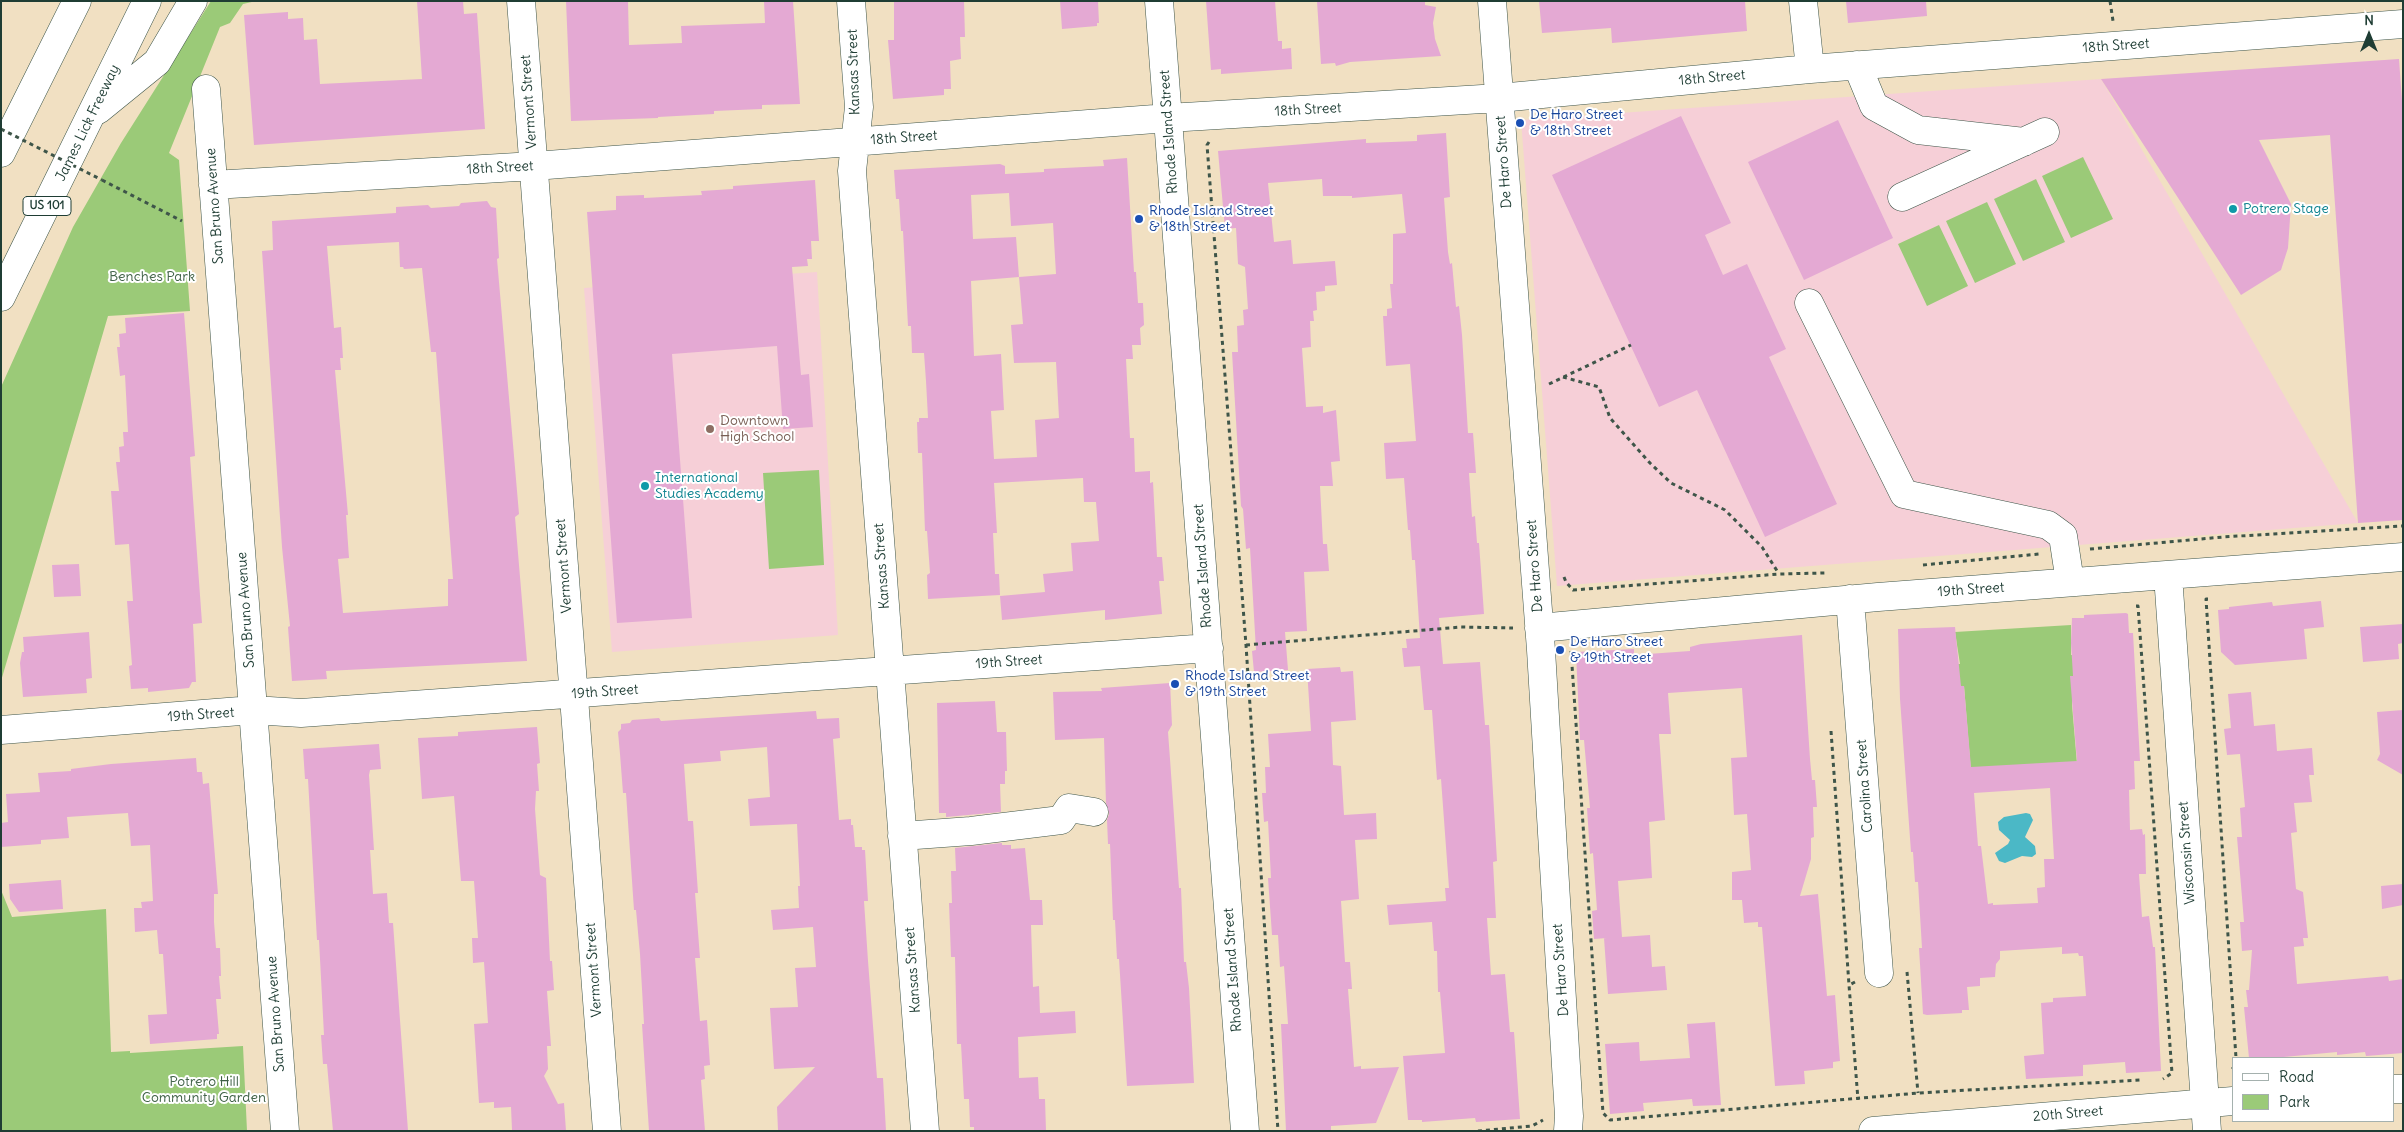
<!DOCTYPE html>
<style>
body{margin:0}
#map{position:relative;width:2404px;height:1132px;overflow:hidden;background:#f1e0c2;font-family:Delius,sans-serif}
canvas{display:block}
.frame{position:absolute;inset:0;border:2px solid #1f3d34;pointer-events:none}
.legend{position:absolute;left:2232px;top:1057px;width:162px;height:65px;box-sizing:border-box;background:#fff;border:1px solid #a5b1ae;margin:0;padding:6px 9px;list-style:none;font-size:15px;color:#1f3d34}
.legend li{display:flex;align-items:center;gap:10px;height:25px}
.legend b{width:25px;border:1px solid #a5b1ae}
.north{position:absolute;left:2344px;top:10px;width:50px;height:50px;-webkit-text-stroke:4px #fff;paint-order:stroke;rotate:0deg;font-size:14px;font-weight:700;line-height:20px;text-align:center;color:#1f3d34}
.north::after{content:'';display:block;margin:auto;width:18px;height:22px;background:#1f3d34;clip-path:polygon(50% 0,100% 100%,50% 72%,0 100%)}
</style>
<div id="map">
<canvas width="2404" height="1132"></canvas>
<div class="frame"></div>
<ul class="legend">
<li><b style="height:6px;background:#fff"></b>Road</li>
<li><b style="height:14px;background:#9bca78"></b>Park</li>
</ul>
<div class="north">N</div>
</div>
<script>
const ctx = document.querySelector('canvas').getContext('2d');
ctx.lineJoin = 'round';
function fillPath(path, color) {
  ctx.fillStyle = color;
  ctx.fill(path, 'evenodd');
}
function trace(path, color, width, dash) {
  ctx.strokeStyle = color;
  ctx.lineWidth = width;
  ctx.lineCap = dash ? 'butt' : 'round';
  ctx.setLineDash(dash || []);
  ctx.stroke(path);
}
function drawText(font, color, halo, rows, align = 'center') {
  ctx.font = font + ' Delius,sans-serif';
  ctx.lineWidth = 4;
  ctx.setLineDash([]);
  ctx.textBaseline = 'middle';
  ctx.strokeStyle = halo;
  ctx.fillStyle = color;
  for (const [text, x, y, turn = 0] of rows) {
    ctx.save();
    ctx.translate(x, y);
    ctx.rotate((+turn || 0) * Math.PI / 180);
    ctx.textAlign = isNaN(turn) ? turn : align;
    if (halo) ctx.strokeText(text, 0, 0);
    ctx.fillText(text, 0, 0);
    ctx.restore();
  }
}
const built = new Path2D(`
 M2101 79 2358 523 1557 586 1521 120Z
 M817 272 838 635 612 652 584 288Z`);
const green = new Path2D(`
 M211 1H256L243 4 230 23 220 27 169 153 179 160 190 311 108 316 1 681V387L73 227 121 143Z
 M2083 157 2113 219 2071 238 2042 176Z
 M2036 179 2065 242 2023 261 1994 199Z
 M1987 202 2016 264 1975 283 1946 221Z
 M1939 225 1968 286 1927 306 1898 244Z
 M819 470 824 565 769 569 763 473Z
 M2071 625V655H2074L2072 705 2077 764C2040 763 2007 765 1971 772L1964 686H1957V664H1960L1955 632Z
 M1 890 12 917 106 909 111 1052 130 1051V1053L243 1046 247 1131H1Z`);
const water = new Path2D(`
 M2026 813 2030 814 2033 820 2025 837 2035 846 2036 854 2032 857 2022 856 2005 863 1999 861 1995 853 2008 844 2010 840 1999 830 1998 822 2004 817Z`);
const building = new Path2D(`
 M417 1H463L464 14 477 13 485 129 254 145 244 15 288 12V19L303 18 304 40 317 39 320 84 422 79Z
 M566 1H628L629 45 682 43 681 26 765 23 764 1H793L800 104 762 105V109L714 111V114L658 117V118L571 121Z
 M894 1H964L965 37H960L961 59 950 61 951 89H944V95L893 99 888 40H894Z
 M1060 1H1098L1099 23H1097V26L1062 29Z
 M1206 1H1275L1278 41H1282V49L1291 48 1292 69 1221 74V69L1211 70Z
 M1317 1H1425V5L1436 7 1433 23 1435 39 1441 56 1350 62 1336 66 1335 63 1321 64Z
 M1539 1H1745L1747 31 1612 43 1611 28 1542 33Z
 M1846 1H1926L1927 16 1848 23Z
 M2399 59 2403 115V520L2358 523 2330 135 2259 140 2291 204 2288 248 2281 270 2241 295 2101 79Z
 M1681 116 1731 223 1705 235 1723 275 1747 264 1786 349 1769 357 1837 504 1765 537 1697 390 1659 407 1552 175Z
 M1838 120 1893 238 1804 280 1748 162Z
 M1446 133 1450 197 1444 198 1448 252 1450 264 1452 263 1456 307 1459 306 1462 335 1468 433H1473L1476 473H1469L1472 517 1475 516 1477 543H1479L1484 614 1439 618 1443 664 1480 662 1485 725H1489L1497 861 1493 862 1496 918H1487L1491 975 1505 974 1510 1032H1514L1520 1119 1476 1122 1475 1118 1422 1122V1120H1408L1403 1056 1445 1053 1440 992H1438L1437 951H1434L1432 922 1389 925 1387 905 1446 901 1445 888H1449L1441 779 1437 780 1432 710H1424L1420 666 1404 667 1402 648H1407L1406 639 1420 638 1415 560H1412L1410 530H1408L1404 478 1386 479 1384 443 1416 441 1410 364 1386 366 1383 316H1387V309L1392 308 1390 284H1393V234L1406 233 1402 194 1352 198V196H1323L1322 179 1268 183 1274 242 1291 240 1293 264 1335 261 1337 285 1325 286V291L1316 292 1317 310 1313 311 1314 321H1310L1311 347 1302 348 1306 407 1323 406V413L1336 410 1340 461 1331 462 1333 486H1320L1323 544H1327L1329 571 1304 572 1307 631 1285 632 1288 670 1254 672 1252 651 1256 650 1250 548 1246 549 1243 509 1241 506 1232 352H1238L1237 326 1244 325 1243 310 1248 309 1245 267 1238 264 1236 228 1225 229 1218 151 1366 139V143L1417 141V135Z
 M1127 158 1134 272H1136L1138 303H1143L1144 325 1140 328 1141 345H1132L1133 359H1126L1130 438H1134L1135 472 1150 471V483L1153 482 1157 557H1162L1164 581H1159L1162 614 1105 620V610L1002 620 1000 596 1045 592 1043 574 1073 571 1071 543 1099 541 1096 502H1084L1083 478 994 483 997 533H993L995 574H999L1000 595 928 599 927 575 930 573 927 531H925L922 453H918L917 422H919V418H928L926 381 924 353H912L911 326H908L903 231H901L899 199H896L894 170 1000 164 1005 166V174L1044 172V169L1104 166 1103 160ZM1009 193 1011 226 1053 223 1056 274 1019 277 1023 324 1011 325 1014 363 1056 362 1059 418 1035 420 1037 457 994 459 991 411 1004 410 1001 354 974 356 971 281 1019 277 1016 237 973 239 971 195Z
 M815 180 819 241H811L812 259H807L808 266 792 267 801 375 809 374 813 427 783 429 777 346 672 354 692 618 617 623 587 212 616 210V196L644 195V198L702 195 701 191 733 189V186Z
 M487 201 491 207 496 208 499 258 497 259 519 514 515 517 527 661 326 671 327 679 292 681 288 627 290 626 282 547 262 251 273 250 272 221 396 213V207L428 205 431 208 459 206 461 203ZM399 242 400 267H403L404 269 422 268 431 352H436L453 579H448V606L343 613 338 559 349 558 346 515H348L335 370H341L340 358H343L341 327 334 328 327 246Z
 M184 313 195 456 190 457 202 623 193 624 196 682H192L189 688 148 692V688L131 689 129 666 132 665 127 601H133L129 544 115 545 111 491H119L116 462H120L119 447 124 446 123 432H128L125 375 120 376 117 347H120L119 334 126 333 125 318Z
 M79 564 81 596 54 597 52 565Z
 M2321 601 2324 627 2304 629 2307 659 2235 665 2221 652 2218 610 2229 609V607L2272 602 2273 606Z
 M2126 613 2128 614 2129 633H2133L2140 761H2134L2135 789 2129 790 2130 830 2142 829 2143 835 2145 834 2146 874H2139L2142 917 2149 916 2153 947H2155L2161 1071 2126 1073 2125 1062 2083 1065V1076L2026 1079 2024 1056 2044 1054 2041 1003 2053 1002V998L2086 996 2083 956H2079L2078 953 2062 954V947L2000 951V959L1996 964 1995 977 1980 978V986L1967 987 1969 1010H1962V1013L1927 1015 1923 1014 1919 948H1922L1918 882H1915L1913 852H1911L1900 699 1898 629 1955 627 1961 686H1964L1971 767 2077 761 2070 676H2073L2071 643 2072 618H2084V615ZM2050 788 2054 859H2044L2045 887 2037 888 2038 903 1993 905V903L1988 904 1981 846H1978L1974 793Z
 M2403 624V643L2398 644 2399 659 2363 662 2360 627Z
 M89 632 92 678 86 679 87 693 23 697 20 663 22 652H24L23 637Z
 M1802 635 1810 759 1812 780H1815L1817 807H1813L1814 837 1811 838V859L1800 896 1818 894 1827 996 1835 995 1840 1061 1833 1062V1068L1804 1071 1805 1084 1775 1086 1762 927H1758V922L1744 923 1742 900H1732V872L1751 870 1747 814 1734 815 1731 758 1747 757 1742 688 1668 693 1671 734H1659L1665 820 1649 822 1652 878 1618 881 1622 937 1650 935 1652 967 1665 966 1667 990 1608 994 1604 938H1607L1594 939 1592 911 1597 910 1593 853 1590 854 1587 808H1590L1584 740H1580L1576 652 1634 649V655L1690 651V647L1701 644Z
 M1340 667 1341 672 1353 671 1356 720 1331 722 1333 765 1341 766 1344 815 1376 813 1377 839 1355 840 1359 899 1341 901 1345 962H1350L1352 989H1348L1354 1067 1361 1066V1069L1399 1067 1376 1123 1331 1126V1131H1286L1281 1024H1288L1284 966 1280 967 1278 935H1272L1268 878H1271L1268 821 1264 822 1262 793H1266L1265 767H1270L1268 734 1311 731 1307 669Z
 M1170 683 1172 725 1168 732 1170 759 1179 888H1181L1184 962H1186L1189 988 1194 1083 1127 1086 1119 959H1117L1115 920H1113L1110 844H1108L1107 820 1109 814 1106 803 1104 738 1055 740 1053 692 1102 691 1101 688Z
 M2251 692 2254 726 2275 724 2277 751 2312 748 2314 775H2309L2312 802 2294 803 2297 832 2291 833 2296 889 2303 892 2308 938H2303L2304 946 2294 947 2297 984 2388 976 2389 981 2403 979V1053L2366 1056 2365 1052 2337 1055V1052L2273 1058H2249L2244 1007H2248L2246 990H2249L2252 950 2242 951 2240 922H2244L2237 837H2242L2240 808 2245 807 2240 754 2227 755 2224 729 2231 728 2228 694Z
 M995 701 997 732H1006L1007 771H1005V784H1000L1001 812 946 817V813H939L937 703Z
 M2403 710V775L2377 760 2380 754 2377 712Z
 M816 711 817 719 839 718 840 738 833 739 839 820 851 819V825H853L855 847H862V850H865L868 901H864L868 961 877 1078H883L886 1131H778L777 1107 815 1067 774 1069 770 1008 798 1007 795 968 816 967 813 927 773 930 771 910 799 908 798 886H800L797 824 750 826 748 799 770 797 767 747 720 751 721 761 684 764 688 821H693L698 893H695L700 958H695L700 1021 707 1020 710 1065 704 1066 705 1079 701 1080 705 1131H649L642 1024H644L640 954 636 910H634L626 793H623L620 754 618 732 621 729V724L630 723 632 720 659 718 661 721Z
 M537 727 540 763 537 764 539 791H536L535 809 540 875 546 878 550 961H552L554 990 547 991 551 1046H547L548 1069 544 1076 558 1104 564 1103 566 1131 512 1130 511 1107 494 1108V1102L479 1103 474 1024 488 1023 484 962 473 963 472 938H478L474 881H461L454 796 422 799 418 738 458 736V732Z
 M379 744 381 769 370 770 369 775 374 850H370L373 894 387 893 389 923H393L408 1131H333L327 1064H323L321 1035H324L319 940H317L308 779H305L303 749Z
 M196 758 197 772H202L203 784 209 783 218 894H214V922L216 948H220L221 976H219L221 999H216L219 1034H217V1039L150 1044 148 1015 167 1014 163 954H159L157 930 135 932 134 908H142L141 902 153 901 150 845 131 846 128 813 67 817 69 838 41 840V844L1 847V823L8 822 6 794 40 792 38 773 71 771V769L111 764Z
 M1002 843V845H1011V849L1025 848 1030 900H1042L1043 925H1031L1033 987 1039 986 1040 1013 1075 1011 1076 1033 1018 1037 1019 1078 1038 1077 1039 1099H1045L1046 1131H974V1127H970L969 1099H964L961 1044H957L955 957H951L949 903H952L951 871H956L955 848Z
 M61 880 63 909 19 912 10 899 9 884Z
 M2403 884V905L2382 909 2381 886Z
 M1715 1022 1721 1105 1693 1106 1692 1099 1643 1103 1644 1111 1610 1114 1605 1044 1639 1042 1640 1061 1690 1058 1687 1024Z`);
const path = new Path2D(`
 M2110 1 2113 21
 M1209 142 1207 145 1246 645 1278 1131
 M102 180 182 221
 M1563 377 1599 387 1610 418 1650 463 1671 483 1725 510 1762 547 1779 574
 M1549 384 1631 345
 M2090 549 2223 537 2403 526
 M1923 565 2039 554
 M1564 577 1566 582 1573 590 1779 574 1825 573
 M2208 599H2206L2236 1058
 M2136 606H2138L2172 1073 2163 1079
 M1246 645 1461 627 1513 628
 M1571 651 1603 1113 1610 1120 1918 1093 2141 1080
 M1831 731 1849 985
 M1907 972 1918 1093
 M1855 982 1849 985 1858 1100
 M2233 1067V1069
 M1478 1131 1532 1126 1543 1120`);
const minor = new Path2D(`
 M521 1 607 1131
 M851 1 859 107 852 171 925 1131
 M1159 1 1245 1131
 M1492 1 1541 650 1569 1116 1568 1131
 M1803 1 1810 69
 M1857 65 1874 106 1918 130 2024 142
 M206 89 285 1131
 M213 185 534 166 1168 118 1499 98 1810 69 2403 24
 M1902 197 2045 132
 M1809 303 1904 494 2048 525 2063 536 2070 582
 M2168 575 2207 1131
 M1850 599 1879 973
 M1539 628 1878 597 2403 557
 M1 730 253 710 301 713 1209 648
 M902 836 971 831 1061 820 1069 808 1094 812
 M2393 1089H2403
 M1873 1131 2233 1101`);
const highway = new Path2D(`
 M98 110 157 62 193 1
 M1 153 77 1
 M1 297 147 1`);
const pathBridge = new Path2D(`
 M1 129 102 180`);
const markers = [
 [1520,123,5,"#1a4fb4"],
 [2233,209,5,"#0f9aa8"],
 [1139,219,5,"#1a4fb4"],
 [710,429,5,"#8d6e63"],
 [645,486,5,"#0f9aa8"],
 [1560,650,5,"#1a4fb4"],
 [1175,684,5,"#1a4fb4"]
];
const shields = [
 [47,206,48]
];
const shieldNames = [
 ["US 101",47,206]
];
const streetNames = [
 ["18th Street",2116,46,-4],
 ["Kansas Street",854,72,-92],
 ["18th Street",1712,78,-5],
 ["Vermont Street",529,102,-94],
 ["18th Street",1308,110,-3],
 ["James Lick Freeway",88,123,-64],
 ["Rhode Island Street",1169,132,-94],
 ["18th Street",904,138,-4],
 ["De Haro Street",1504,162,-94],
 ["18th Street",500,168,-3],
 ["San Bruno Avenue",215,206,-94],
 ["Vermont Street",564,566,-94],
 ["Kansas Street",882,566,-94],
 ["Rhode Island Street",1203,566,-94],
 ["De Haro Street",1535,566,-94],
 ["19th Street",1971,590,-4],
 ["San Bruno Avenue",246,610,-94],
 ["19th Street",1009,662,-4],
 ["19th Street",605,692,-4],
 ["19th Street",201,715,-4],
 ["Carolina Street",1865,786,-94],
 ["Wisconsin Street",2187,853,-94],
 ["Vermont Street",594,970,-94],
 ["Kansas Street",913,970,-94],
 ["Rhode Island Street",1233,970,-94],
 ["De Haro Street",1561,970,-94],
 ["San Bruno Avenue",276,1014,-94],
 ["20th Street",2068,1114,-5]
];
const transitNames = [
 ["De Haro Street",1530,115],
 ["& 18th Street",1530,131],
 ["Rhode Island Street",1149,211],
 ["& 18th Street",1149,227],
 ["De Haro Street",1570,642],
 ["& 19th Street",1570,658],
 ["Rhode Island Street",1185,676],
 ["& 19th Street",1185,692]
];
const cultureNames = [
 ["Potrero Stage",2243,209],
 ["International",655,478],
 ["Studies Academy",655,494]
];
const parkNames = [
 ["Benches Park",152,277],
 ["Potrero Hill",204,1082],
 ["Community Garden",204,1098]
];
const educationNames = [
 ["Downtown",720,421],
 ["High School",720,437]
];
fillPath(built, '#f6cfd7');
fillPath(green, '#9bca78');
fillPath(water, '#4bb8c6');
fillPath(building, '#e4a9d3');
trace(minor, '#3e5549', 29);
trace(highway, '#3e5549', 29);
trace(path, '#3e5549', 3, [4, 4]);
trace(minor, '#fff', 28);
trace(highway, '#fff', 28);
trace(pathBridge, '#3e5549', 3, [4, 4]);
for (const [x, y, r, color] of markers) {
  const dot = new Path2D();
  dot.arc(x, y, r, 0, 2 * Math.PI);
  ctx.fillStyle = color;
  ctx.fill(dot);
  trace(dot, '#fff', 2);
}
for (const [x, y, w] of shields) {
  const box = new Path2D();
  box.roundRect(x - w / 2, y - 9.5, w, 19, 4);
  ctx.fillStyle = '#fff';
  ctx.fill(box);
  trace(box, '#1f3d34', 1);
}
drawText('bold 12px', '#1f3d34', null, shieldNames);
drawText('14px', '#1f3d34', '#fff', streetNames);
drawText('14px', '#164399', '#fff', transitNames, 'left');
drawText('14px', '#0d838f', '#fff', cultureNames, 'left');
drawText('14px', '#3e6045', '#fff', parkNames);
drawText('14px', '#785e54', '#fff', educationNames, 'left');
</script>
